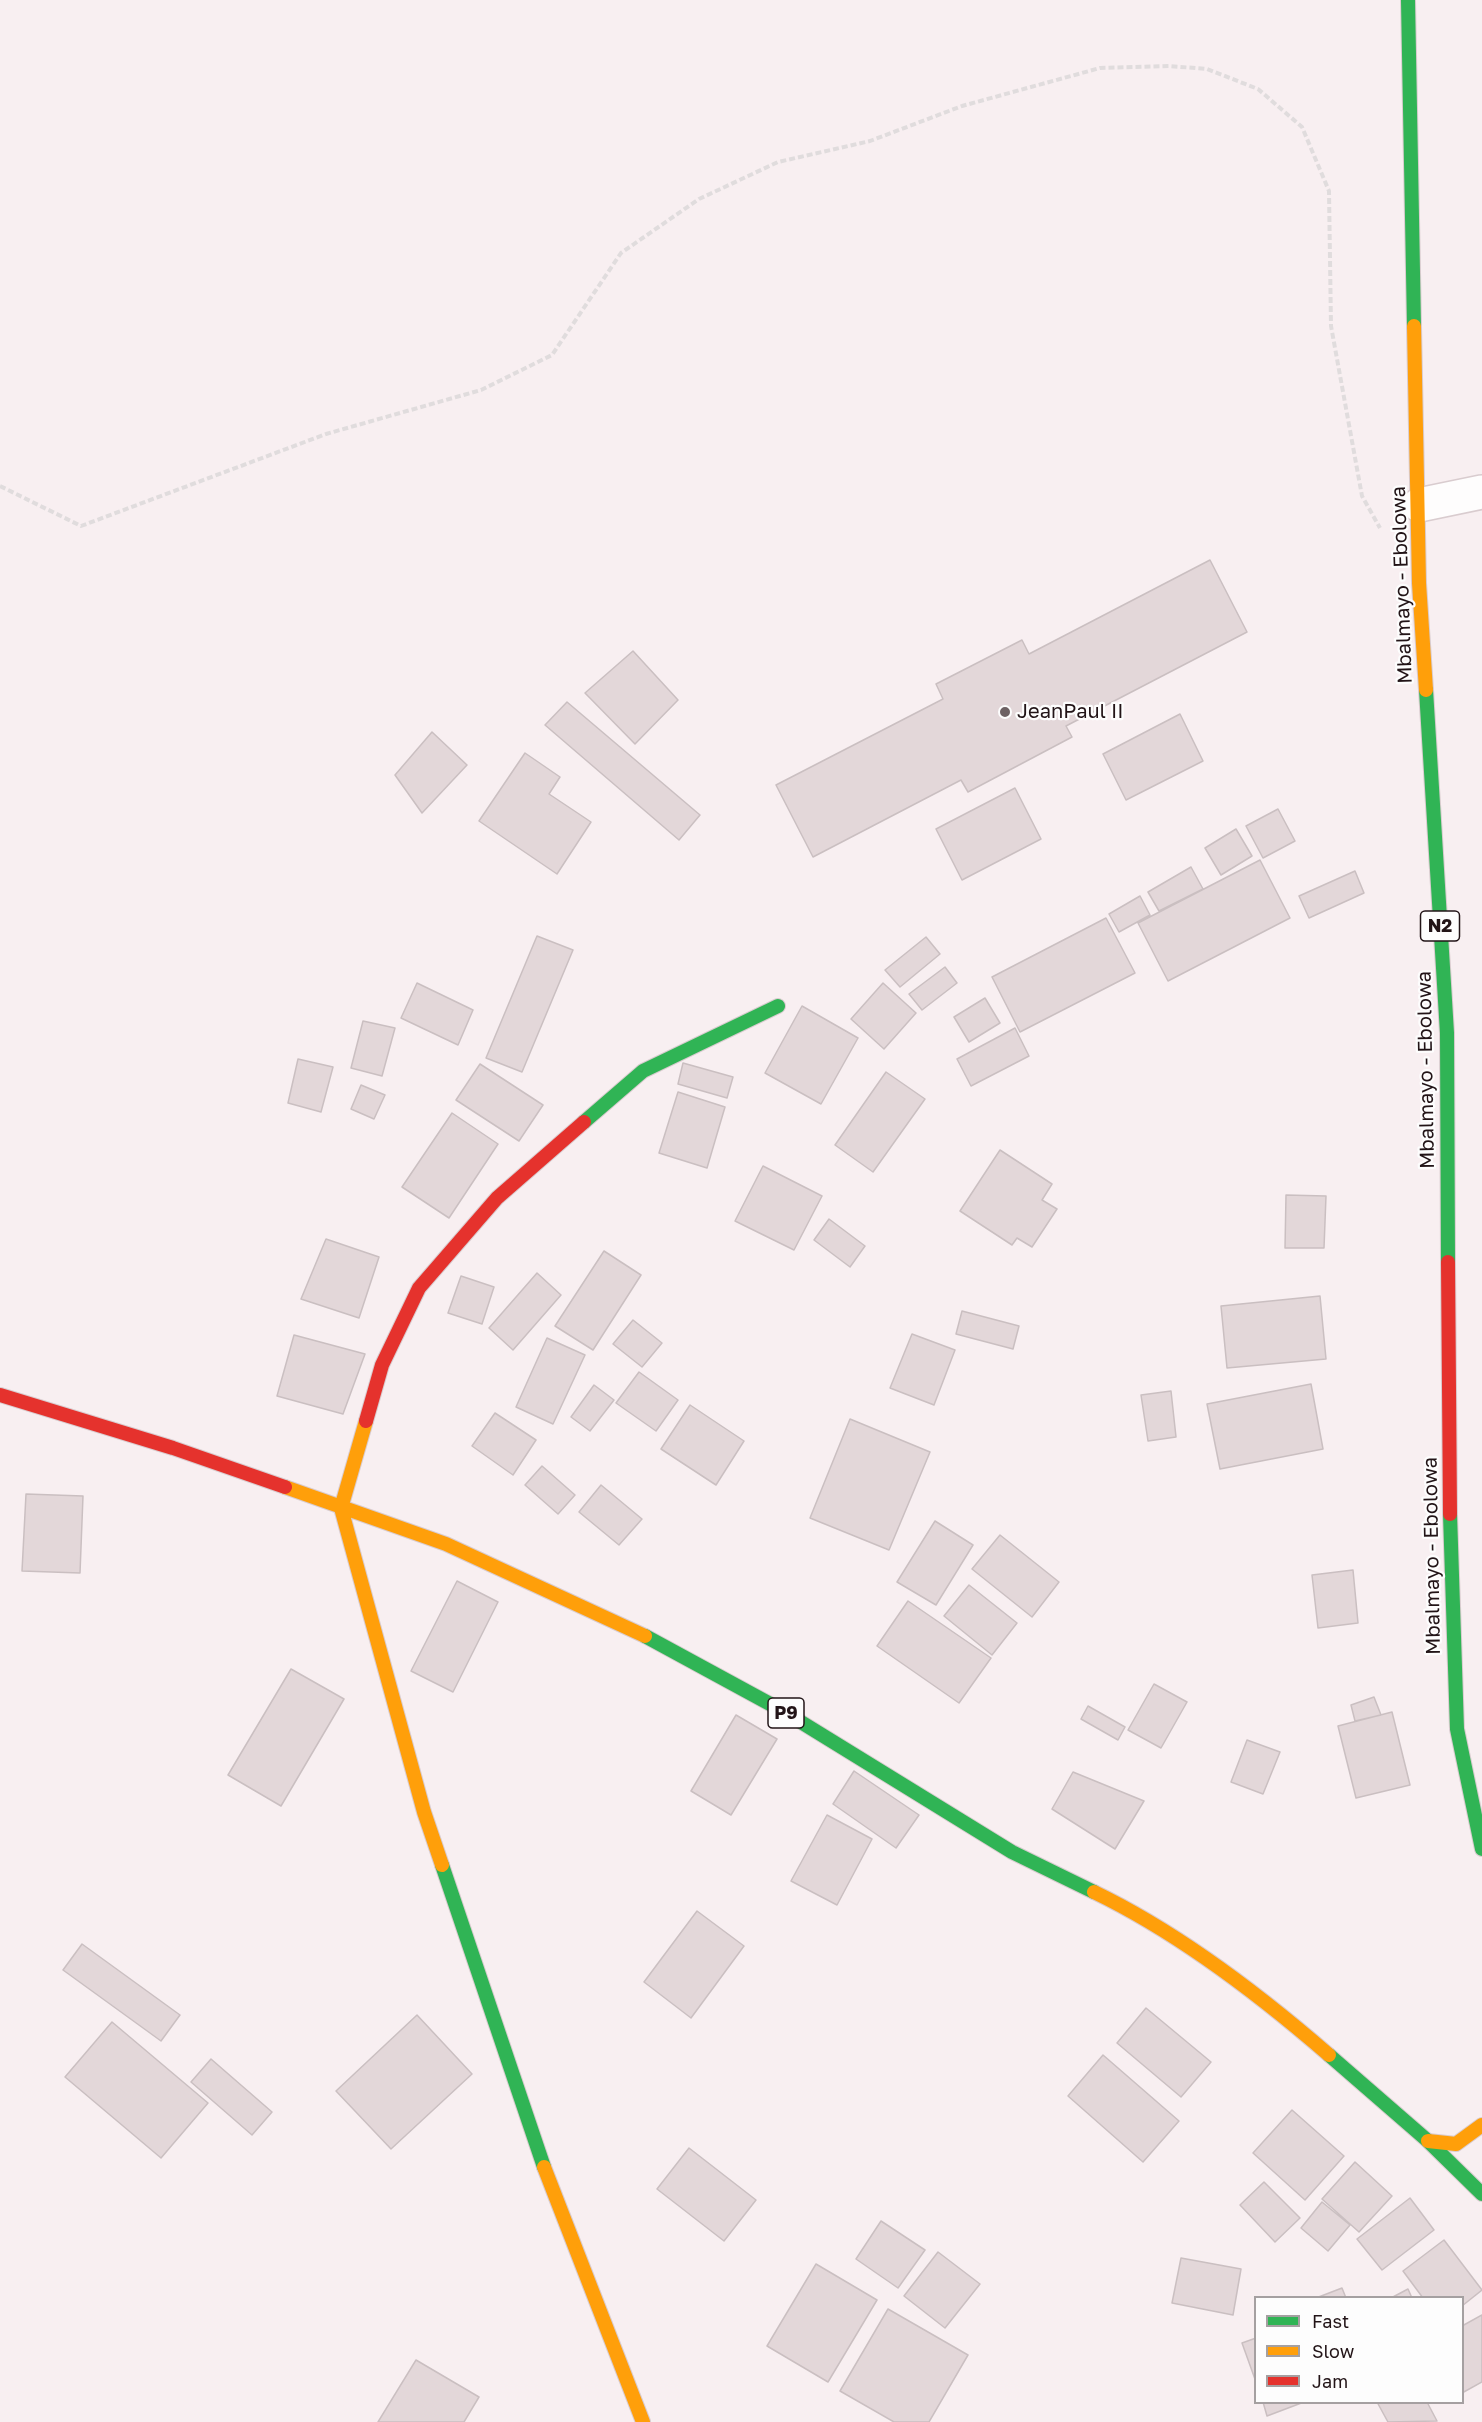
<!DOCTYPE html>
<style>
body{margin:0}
#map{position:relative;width:1482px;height:2422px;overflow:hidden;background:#f8eff1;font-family:"Golos Text",sans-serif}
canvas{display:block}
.legend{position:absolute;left:1254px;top:2296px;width:210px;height:108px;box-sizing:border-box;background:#fdfdfd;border:2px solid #a5a0a1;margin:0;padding:8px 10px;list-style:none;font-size:18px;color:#221417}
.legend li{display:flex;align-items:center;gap:12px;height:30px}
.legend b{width:30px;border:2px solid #a5a0a1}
</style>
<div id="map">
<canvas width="1482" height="2422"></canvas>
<ul class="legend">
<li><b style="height:8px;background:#30b455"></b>Fast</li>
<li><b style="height:8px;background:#ff9f0a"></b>Slow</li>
<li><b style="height:8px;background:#e5322d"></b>Jam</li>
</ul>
</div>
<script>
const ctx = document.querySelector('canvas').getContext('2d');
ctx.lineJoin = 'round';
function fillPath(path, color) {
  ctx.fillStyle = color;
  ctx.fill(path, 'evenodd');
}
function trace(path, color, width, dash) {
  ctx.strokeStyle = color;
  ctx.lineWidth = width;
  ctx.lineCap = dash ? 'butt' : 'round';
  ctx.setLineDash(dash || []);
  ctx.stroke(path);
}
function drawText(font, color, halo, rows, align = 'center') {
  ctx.font = font + ' "Golos Text",sans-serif';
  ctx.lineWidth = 4.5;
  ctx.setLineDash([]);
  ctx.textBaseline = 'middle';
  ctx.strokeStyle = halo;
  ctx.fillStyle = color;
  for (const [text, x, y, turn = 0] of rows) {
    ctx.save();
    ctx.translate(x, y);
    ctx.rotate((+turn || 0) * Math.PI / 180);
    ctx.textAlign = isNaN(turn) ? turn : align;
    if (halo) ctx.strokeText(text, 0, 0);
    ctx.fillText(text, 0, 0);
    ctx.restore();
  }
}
const building = new Path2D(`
 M1210 560 1247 632 1066 726 1072 737 968 792 961 780 813 857 776 785 943 699 936 684 1022 640 1029 654Z
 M633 651 678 700 635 744 585 693Z
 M567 702 700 815 679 840 545 725Z
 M1180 714 1203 761 1126 800 1103 754Z
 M432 732 467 765 422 813 395 775Z
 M525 753 560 777 549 794 591 822 557 874 479 821Z
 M1015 788 1041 839 962 880 936 829Z
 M1278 809 1295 841 1263 858 1246 826Z
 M1236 829 1252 856 1221 875 1205 848Z
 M1260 860 1290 918 1168 981 1138 923Z
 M1191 867 1203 889 1159 911 1148 892Z
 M1355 871 1364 893 1309 918 1299 896Z
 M1140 896 1150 915 1119 932 1109 914Z
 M1106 918 1135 973 1020 1032 992 977Z
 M537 936 573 950 522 1072 486 1058Z
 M926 937 940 954 900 987 885 970Z
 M945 967 957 983 922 1010 909 994Z
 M417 983 473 1010 458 1045 401 1018Z
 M883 983 916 1013 884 1049 851 1019Z
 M985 998 1000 1023 969 1042 954 1017Z
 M802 1006 858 1038 821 1104 765 1073Z
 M363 1021 395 1028 382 1076 351 1068Z
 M1015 1028 1029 1056 971 1086 957 1059Z
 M298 1059 333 1067 321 1112 288 1103Z
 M683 1063 733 1077 727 1098 678 1084Z
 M480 1064 543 1105 519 1141 456 1100Z
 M886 1072 925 1099 873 1172 835 1145Z
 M361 1085 385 1095 374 1119 351 1109Z
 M678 1092 725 1107 707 1168 659 1153Z
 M452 1113 498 1144 449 1218 402 1187Z
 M1000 1150 1052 1184 1042 1200 1057 1209 1032 1247 1017 1238 1012 1245 960 1211Z
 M763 1166 822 1196 794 1250 735 1221Z
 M1286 1195 1326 1196 1324 1248H1285Z
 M829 1219 865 1246 850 1267 814 1240Z
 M326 1239 379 1257 359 1318 301 1299Z
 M604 1251 641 1275 593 1350 555 1326Z
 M537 1273 561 1295 513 1350 489 1328Z
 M461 1276 494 1287 482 1324 448 1313Z
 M1320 1296 1326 1359 1227 1368 1221 1306Z
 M962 1311 1019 1326 1013 1349 956 1334Z
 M633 1320 662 1343 642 1367 613 1344Z
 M912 1334 955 1350 934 1405 890 1388Z
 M294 1335 365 1354 343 1414 277 1396Z
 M547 1338 585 1355 553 1424 516 1407Z
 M639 1372 678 1400 656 1431 616 1403Z
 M1311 1384 1323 1449 1220 1469 1207 1404Z
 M594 1385 614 1400 590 1431 571 1417Z
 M1171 1391 1176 1437 1148 1441 1141 1395Z
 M690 1405 744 1441 716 1485 661 1449Z
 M495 1413 536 1440 513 1475 472 1446Z
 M850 1419 930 1452 889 1550 810 1518Z
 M542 1466 575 1495 558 1514 525 1485Z
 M601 1485 642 1519 619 1545 579 1512Z
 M26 1494 83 1496 80 1573 22 1571Z
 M935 1521 973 1545 936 1605 897 1582Z
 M1000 1535 1059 1582 1032 1617 972 1569Z
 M1353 1570 1358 1623 1318 1628 1312 1575Z
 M457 1581 498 1602 453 1692 411 1671Z
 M969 1585 1017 1623 992 1655 944 1616Z
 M908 1601 991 1658 959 1703 877 1646Z
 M291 1669 344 1699 281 1806 228 1775Z
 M1154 1684 1187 1702 1161 1748 1128 1730Z
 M1374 1697 1381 1715 1355 1721 1351 1705Z
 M1088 1706 1125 1727 1118 1740 1081 1719Z
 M1392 1712 1410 1785 1356 1798 1338 1726Z
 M736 1715 777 1739 731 1815 691 1791Z
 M1247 1740 1280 1752 1263 1794 1231 1782Z
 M854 1771 919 1815 896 1848 833 1804Z
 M1073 1772 1144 1801 1115 1849 1052 1809Z
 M827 1815 872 1839 837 1905 791 1881Z
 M697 1911 744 1946 691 2018 644 1982Z
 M82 1944 180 2015 161 2041 63 1970Z
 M1146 2008 1211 2062 1181 2097 1117 2043Z
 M417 2015 472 2074 391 2149 336 2091Z
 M112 2022 208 2103 161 2158 65 2077Z
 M1103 2055 1179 2121 1143 2162 1068 2096Z
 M211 2059 272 2112 252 2135 191 2082Z
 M1292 2110 1344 2156 1305 2200 1253 2153Z
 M689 2148 756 2200 724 2241 657 2189Z
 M1355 2162 1392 2196 1359 2232 1322 2199Z
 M1264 2182 1300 2218 1275 2242 1240 2205Z
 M1410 2198 1434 2230 1382 2270 1357 2239Z
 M1322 2202 1350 2225 1328 2251 1301 2228Z
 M881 2221 925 2250 898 2288 856 2259Z
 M1444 2240 1482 2290 1462 2306V2298H1423L1403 2271Z
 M938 2252 980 2284 945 2328 904 2296Z
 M1181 2258 1241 2269 1233 2315 1172 2303Z
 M816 2264 877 2300 828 2382 767 2346Z
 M1342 2288 1346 2298H1316Z
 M1408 2289 1412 2298H1391Z
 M888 2309 968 2355 929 2422H894L840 2391Z
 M1482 2315V2382L1462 2393V2326Z
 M1256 2338V2382L1242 2343Z
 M416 2360 479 2397 464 2422H378Z
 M1263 2402H1304L1267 2416Z
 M1377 2402H1427L1437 2421 1388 2422Z`);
const path = new Path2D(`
 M0 486 81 526 326 434 481 390 552 355 621 253 699 199 778 162 870 141 962 106 1100 68 1169 66 1207 69 1258 89 1302 127 1329 191 1331 326 1362 496 1380 528`);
const street = new Path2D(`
 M1419 505 1482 492`);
const fast = new Path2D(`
 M1408 0 1414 326
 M1426 690 1447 1033 1448 1262
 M584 1122 643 1071 778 1006
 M1450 1514 1457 1729 1482 1849
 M645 1636 783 1711 1012 1852 1094 1892
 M442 1865 544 2167
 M1329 2055 1428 2141 1482 2194`);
const slow = new Path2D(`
 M1414 326 1419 583 1426 690
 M366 1421 341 1508 424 1812 442 1865
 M285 1487 446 1544 645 1636
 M1094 1892C1175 1931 1261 1996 1329 2055
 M1428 2141 1456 2144 1482 2125
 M544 2167 643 2422`);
const jam = new Path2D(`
 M1448 1262 1450 1514
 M0 1395 173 1448 285 1487
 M366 1421 382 1365 419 1288 497 1198 584 1122`);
const markers = [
 [1005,712,6,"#6d6163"]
];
const shields = [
 [1440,926,39],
 [786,1713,36]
];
const shieldNames = [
 ["N2",1440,926],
 ["P9",786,1713]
];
const streetNames = [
 ["Mbalmayo - Ebolowa",1402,585,-92],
 ["Mbalmayo - Ebolowa",1426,1070,-91],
 ["Mbalmayo - Ebolowa",1432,1556,-91]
];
const poiNames = [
 ["JeanPaul II",1017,712]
];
fillPath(building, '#e3d7d9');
trace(building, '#cabfc1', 1.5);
trace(street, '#d9cccf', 36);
trace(fast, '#d9cccf', 16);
trace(slow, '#d9cccf', 16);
trace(jam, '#d9cccf', 16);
trace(path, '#e0dcdd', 4, [6, 3]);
trace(street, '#fefdfd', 33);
trace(fast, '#30b455', 14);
trace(slow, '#ff9f0a', 14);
trace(jam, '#e5322d', 14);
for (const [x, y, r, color] of markers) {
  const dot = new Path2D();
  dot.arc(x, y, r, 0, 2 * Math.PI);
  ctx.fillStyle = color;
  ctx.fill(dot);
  trace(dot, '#fdfdfd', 2);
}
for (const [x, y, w] of shields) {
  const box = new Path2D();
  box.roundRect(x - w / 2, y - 15, w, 30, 4.5);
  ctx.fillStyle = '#fdfdfd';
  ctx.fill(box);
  trace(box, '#221417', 1.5);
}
drawText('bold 18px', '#221417', null, shieldNames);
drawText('20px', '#221417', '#fdfdfd', streetNames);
drawText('20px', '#221417', '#fdfdfd', poiNames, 'left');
</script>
